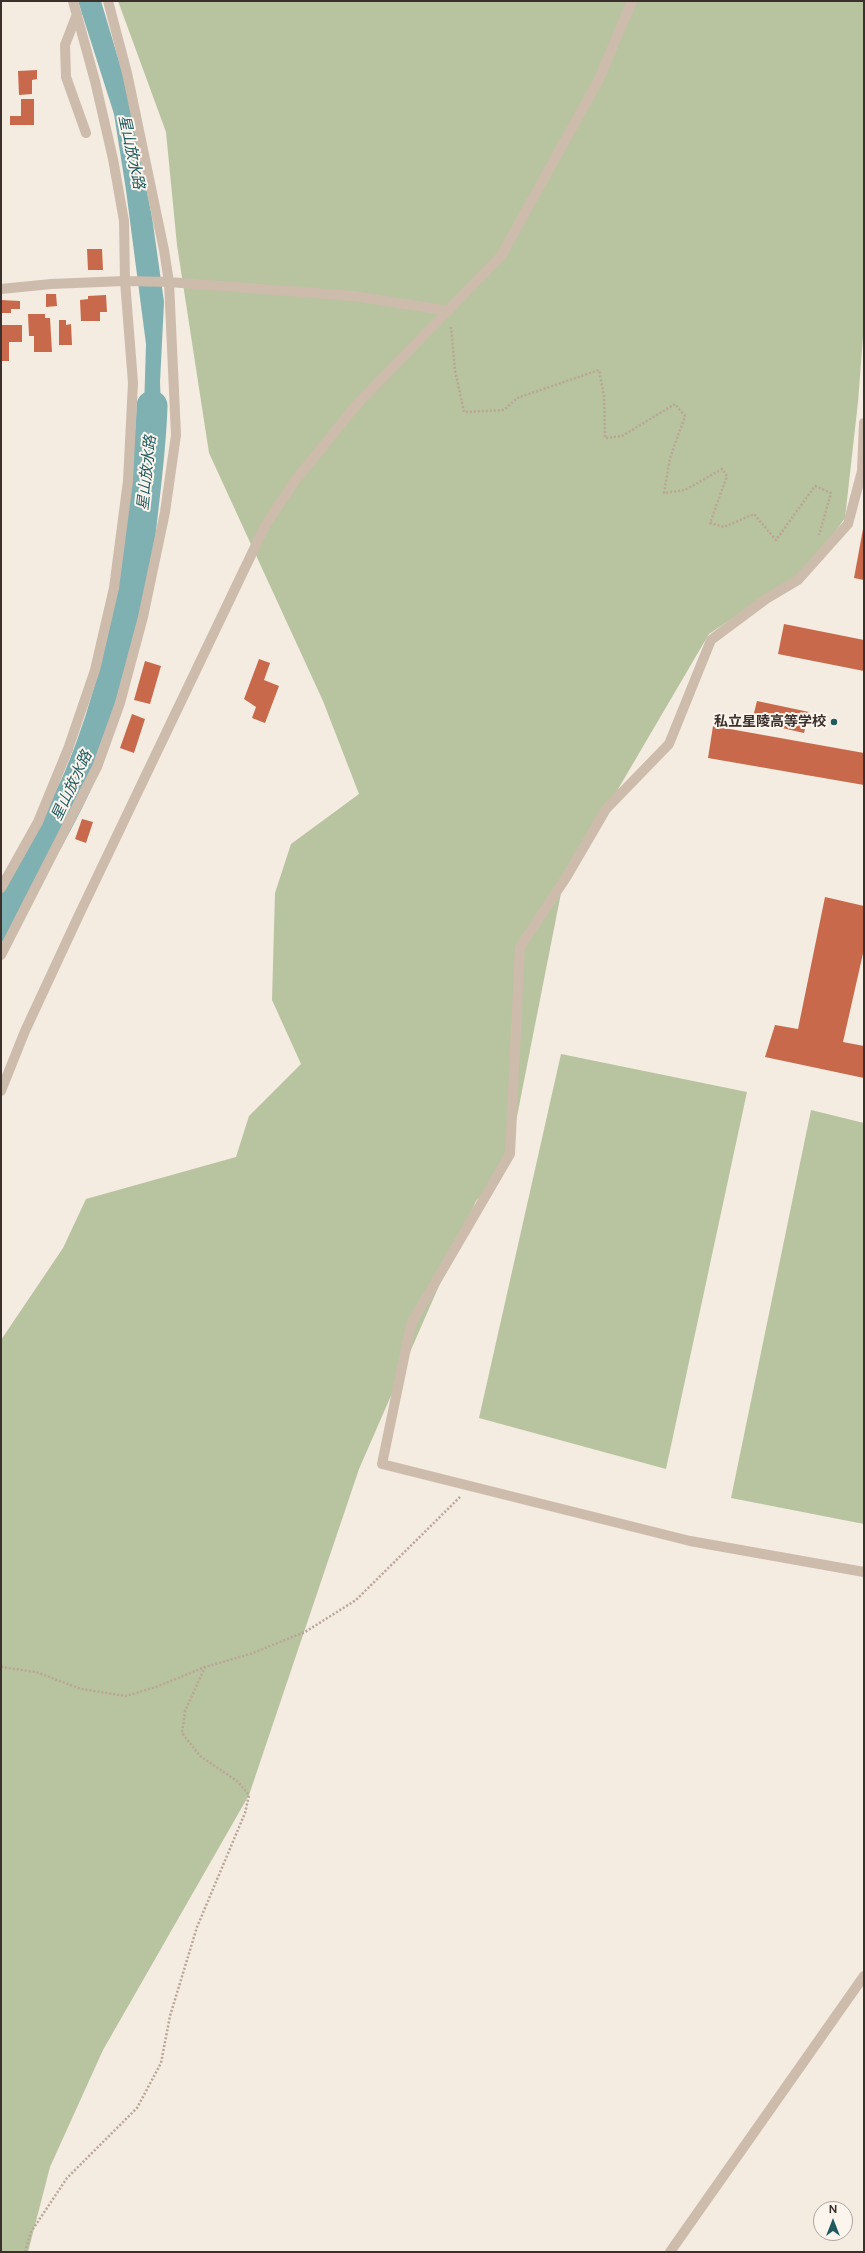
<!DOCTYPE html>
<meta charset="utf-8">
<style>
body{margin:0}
#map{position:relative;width:865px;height:2253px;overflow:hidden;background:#f4ebe1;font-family:Figtree,sans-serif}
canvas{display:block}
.frame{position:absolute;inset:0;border:2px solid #3b302b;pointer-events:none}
.north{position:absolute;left:813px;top:2201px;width:40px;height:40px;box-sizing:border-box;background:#fbf5ee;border:1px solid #aea6a0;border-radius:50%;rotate:0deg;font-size:11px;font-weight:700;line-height:16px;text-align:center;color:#3b302b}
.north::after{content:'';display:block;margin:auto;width:14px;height:18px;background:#1f5a5e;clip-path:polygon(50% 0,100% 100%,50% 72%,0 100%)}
</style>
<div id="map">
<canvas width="865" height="2253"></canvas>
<div class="frame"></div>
<div class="north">N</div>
</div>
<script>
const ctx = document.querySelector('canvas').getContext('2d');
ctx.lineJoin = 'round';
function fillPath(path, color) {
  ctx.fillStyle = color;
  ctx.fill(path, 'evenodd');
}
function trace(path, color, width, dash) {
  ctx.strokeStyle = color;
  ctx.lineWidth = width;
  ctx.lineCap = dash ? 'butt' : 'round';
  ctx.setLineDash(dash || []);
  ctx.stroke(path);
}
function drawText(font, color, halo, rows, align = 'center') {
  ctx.font = font + ' Figtree,"Noto Sans JP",sans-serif';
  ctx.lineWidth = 4;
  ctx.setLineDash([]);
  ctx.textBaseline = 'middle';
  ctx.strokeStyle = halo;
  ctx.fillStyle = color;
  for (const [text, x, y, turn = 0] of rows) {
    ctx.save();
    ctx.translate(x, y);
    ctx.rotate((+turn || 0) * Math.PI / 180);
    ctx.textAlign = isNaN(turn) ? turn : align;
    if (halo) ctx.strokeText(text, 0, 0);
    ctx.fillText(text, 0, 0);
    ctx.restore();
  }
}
const green = new Path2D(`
 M118 1H864V324L858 402 845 518 810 567 709 634 563 883 507 1167 476 1201 359 1469 249 1795 103 2050 50 2167 28 2252H1V1340L63 1248 86 1199 236 1157 249 1116 301 1064 272 1000 275 893 291 844 359 794 323 701 209 453 177 245 166 132Z
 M561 1054 747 1092 666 1469 479 1418Z
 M811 1110 864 1123V1524L731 1498Z`);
const water = new Path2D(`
 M78 1H101L124 78 152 217 164 302 160 382 163 460 143 443 146 344 126 190 114 114Z`);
const river = new Path2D(`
 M1 926C25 876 57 829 79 778 115 693 133 601 143 508 147 474 151 440 152 406`);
const building = new Path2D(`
 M37 70V79L32 80V94L19 95 18 71Z
 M21 99H34V125H10V116H21Z
 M87 249H102L103 270H88Z
 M46 294H56L57 306 46 307Z
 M106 295 107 312H100V321H81L80 300 88 299V296Z
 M1 300 20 301V309H11V313H1Z
 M28 314H45V318H50L52 352H34V336H29Z
 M59 320H66V325L71 324 72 345H59Z
 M1 325H22V342H9V361H1Z
 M863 529H864V580L854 578Z
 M784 624 864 640V671L778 654Z
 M259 659 270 663 264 680 279 686 265 723 252 718 256 707 244 699Z
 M145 661 161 666 150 704 134 700Z
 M757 701 809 712 804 733 752 721Z
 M132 714 145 719 134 753 120 748Z
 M713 726 864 753V785L708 758Z
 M82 819 93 822 86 843 75 839Z
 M825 897 864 906V949L843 1042 864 1046V1078L765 1057 775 1025 798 1029Z`);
const path = new Path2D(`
 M451 327 455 370 464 412 504 410 517 398 599 370 604 396 605 438 622 436 675 404 685 416 670 458 664 493 685 490 722 469 727 476 710 523 724 527 754 514 776 540 815 486 831 493 819 535
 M1 1667 36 1672 81 1689 126 1696 156 1687 205 1667 250 1654 305 1632 356 1600 460 1497
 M25 2252 31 2232 67 2178 137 2108 161 2063 170 2016 197 1927 245 1813 249 1795 237 1781 200 1756 182 1733 185 1711 205 1667`);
const minor = new Path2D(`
 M77 14 65 45 66 77 86 133
 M1 289 51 284 125 281 169 282 354 296 449 311
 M864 423 862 471 848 524 798 580 766 599 711 640 669 744 606 809 567 876 520 947 510 1154 411 1324 382 1464 690 1541 864 1572
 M1 888 38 822 68 749 95 670 114 588 128 481 133 383 125 281 124 221 113 159 95 81 73 1
 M1 955 97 767 120 703 143 617 165 512 176 435 169 282 164 250 127 73 108 1
 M1 1091 25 1031 78 917 265 526 294 482 358 403 501 256 599 79 632 1
 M670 2252 864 1976`);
const markers = [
 [834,722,4,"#1f5a5e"]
];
const poiNames = [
 ["私立星陵高等学校",826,722]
];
const waterNames = [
 ["星山放水路",131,152,78],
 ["星山放水路",147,473,-84],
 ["星山放水路",72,786,-65]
];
fillPath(green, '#b8c4a0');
fillPath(water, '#7fb0b2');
trace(river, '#7fb0b2', 31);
fillPath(building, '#c8694b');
trace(path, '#b9a596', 2.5, [2, 2]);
trace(minor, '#cdbbac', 10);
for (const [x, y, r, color] of markers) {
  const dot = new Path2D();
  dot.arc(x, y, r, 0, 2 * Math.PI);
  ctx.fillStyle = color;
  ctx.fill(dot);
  trace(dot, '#fbf5ee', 1.5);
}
drawText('bold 14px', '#3b302b', '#fbf5ee', poiNames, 'right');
drawText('italic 15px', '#1f5a5e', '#fbf5ee', waterNames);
</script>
